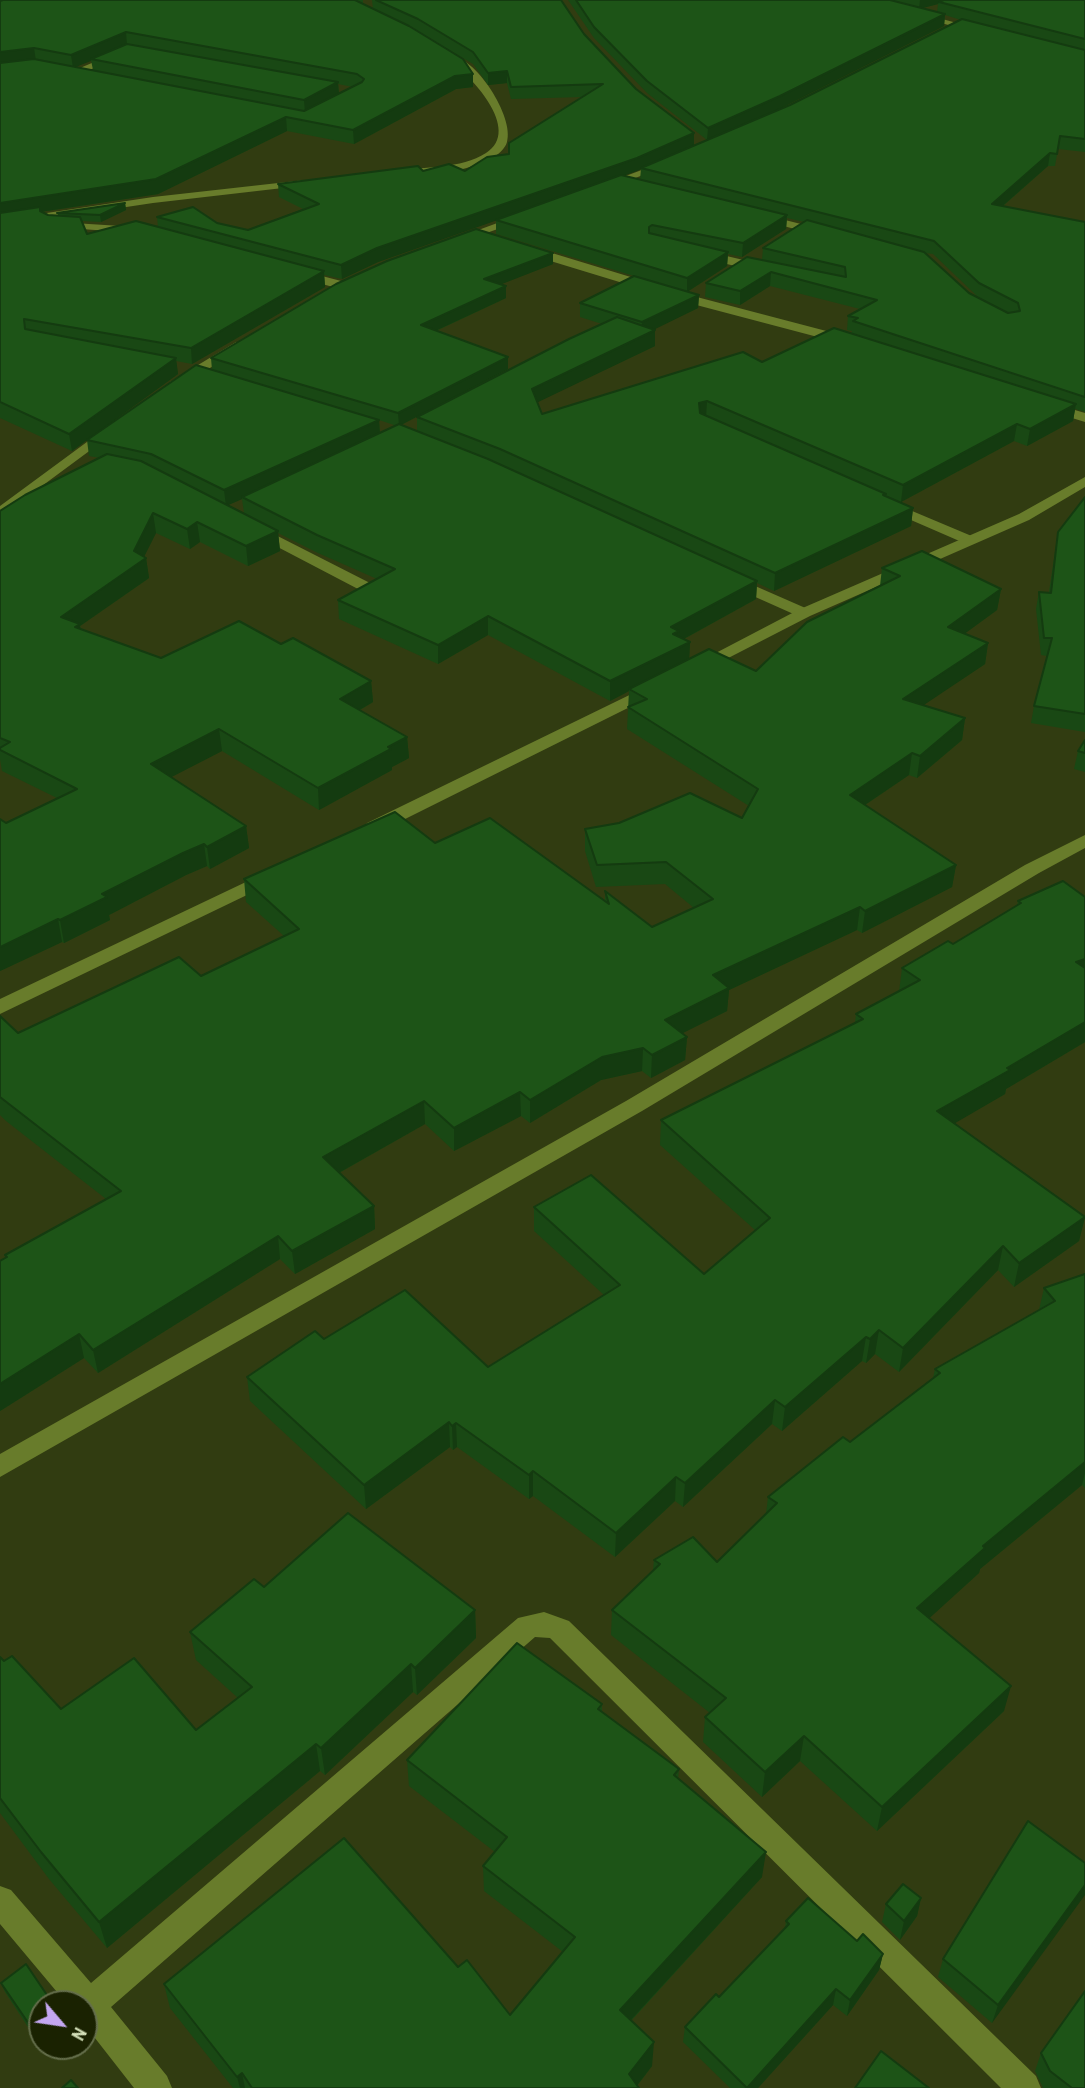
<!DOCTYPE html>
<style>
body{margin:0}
#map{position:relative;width:1085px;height:2088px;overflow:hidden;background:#313c11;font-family:"Archivo Narrow",sans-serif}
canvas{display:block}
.north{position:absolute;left:28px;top:1990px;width:70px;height:70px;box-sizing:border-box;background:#1a2201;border:2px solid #646e4b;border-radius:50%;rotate:119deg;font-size:19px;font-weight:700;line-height:28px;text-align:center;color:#d4e0b9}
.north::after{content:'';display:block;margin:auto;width:24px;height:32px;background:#c4a7f1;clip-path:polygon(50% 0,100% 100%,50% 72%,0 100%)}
</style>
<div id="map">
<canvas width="1085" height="2088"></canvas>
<div class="north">N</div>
</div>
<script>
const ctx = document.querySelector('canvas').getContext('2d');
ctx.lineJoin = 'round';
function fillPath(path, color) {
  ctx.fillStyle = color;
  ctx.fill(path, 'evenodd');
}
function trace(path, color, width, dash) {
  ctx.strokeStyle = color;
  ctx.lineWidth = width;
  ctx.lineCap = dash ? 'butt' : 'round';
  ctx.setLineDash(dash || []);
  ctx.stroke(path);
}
const street = new Path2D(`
 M858 0H873L986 31 981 34Z
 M113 54 121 56 74 77 36 70 0 74V68L36 64 73 71Z
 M447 55C474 53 515 117 507 142 499 170 417 179 392 175V171L396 170C424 167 461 169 486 153 523 130 470 74 447 59Z
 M663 162 672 164 609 188 599 186Z
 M305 180 309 181V185L153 203 0 226V220L153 197Z
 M522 214 528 217 526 219 461 242 451 240Z
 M761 214 829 231 831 233 825 237 757 219 755 217Z
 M57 222 137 227 143 230 137 233 53 227V223Z
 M521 246H529L693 296 853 338 854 341 848 345 685 302 521 252Z
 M701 250 769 266 771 269 765 273 697 257 695 254Z
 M299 270 345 282 347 285 341 289 295 277V271Z
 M236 342 241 343V349L182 385 177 386 170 382Z
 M1048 402 1085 413V422L1043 409V403Z
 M110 425 117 429 115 432 0 517V506Z
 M886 500 974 537 977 540 974 543H964L881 507 879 504Z
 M254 524 370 583 372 586 370 589H358L249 532 246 529Z
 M730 575 810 610 812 613 804 618 798 616 724 583 722 580Z
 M1085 835V848L1039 873 642 1111 0 1477V1454L626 1101 1025 865Z
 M544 1612 569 1621 1036 2076 1041 2088H1001L550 1638 535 1637 111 2007 167 2076 172 2088H134L84 2024V2004H67L0 1924V1886L11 1890 91 1983 518 1618Z`);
const secondary = new Path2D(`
 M1085 477V487L1029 520 810 616 703 671 697 672 689 667 798 610 1019 514Z
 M652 684 658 685 660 689 658 693 381 831H367L365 827 367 823Z
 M269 871 276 873 279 877 276 881 0 1014V999Z`);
const wall = new Path2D(`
 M0 0H363V4L373 9 372 0H561L584 34 636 89 694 133V145L669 157 790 105 961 20 945 15 944 26 779 109 707 140 647 93 594 38 568 0H1085V152L1058 149 1055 166H1048L1003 206 1085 222V412L1075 409 1073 421 1027 446 1014 441 901 502 886 496 913 508 911 526 774 591 757 583 756 599 684 639 690 642 689 659 709 649 756 671 807 622 880 586 882 568 922 551 1001 589 997 610 964 634 988 643 985 664 923 705 965 718 962 740 917 778 909 775 865 805 956 865 952 887 862 933 857 930 729 990 727 1011 682 1033 687 1037 685 1060 651 1078 642 1071 601 1080 530 1123 521 1116 454 1151 425 1124 339 1173 374 1206 375 1229 295 1274 280 1259 98 1373 84 1358 0 1411V1261L6 1258 5 1255 106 1199 6 1121 0 1115V1016L18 1033 179 957 201 976 284 936 246 902 244 879 395 812 435 843 490 818 605 901V891L652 927 694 908 665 884 596 887 585 851V829L619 823 690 793 742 818 749 806 627 729 629 691 610 701 488 635 438 664 339 619 338 600 377 579 318 553 278 533 280 551 248 566 200 542 190 549 156 533 144 556 146 558 149 578 80 626 81 629 161 658 239 621 281 644 293 638 371 681 373 702 360 710 407 737 409 758 392 767V770L319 810 222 751 171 777 246 826 249 848 210 869 207 866 186 875 109 915 110 920 64 943 62 942 0 971V819L6 823 57 798 2 771 0 759V511L25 495 100 458 89 456 87 440 196 365 212 370 211 358 336 284 387 261 476 229 553 253V264L501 284 506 286V298L436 331 508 357V369L401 425 417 431V417L569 339 602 324 580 317V303L634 276 496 234V220L378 262 342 279 324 275 325 287 192 364 176 361 178 374 72 451 0 418ZM938 4 937 12 922 8ZM410 27 473 64 488 85 507 83 511 99 583 97 509 143V154L487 157 465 171 449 164 423 171 418 166 278 184 279 197 303 209 248 230 217 223 193 207 157 217 158 227 136 221 87 234 82 221 101 222 126 210 125 203 57 213 58 215H48L41 212 158 194 287 131 354 144 456 89 473 87V74L463 59ZM91 60 93 70 75 67ZM338 84 353 87 339 93ZM641 169 640 180 622 176ZM787 218 804 222 763 248 762 260 747 257 706 283 705 297 740 305 770 286 860 309 848 316 847 330 852 331 851 334 834 328 762 362 743 352 542 414 537 402 655 346V330L654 329 698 308 699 295 687 292 727 266 728 254 742 257 786 229ZM925 253 933 254 978 297 1009 313 969 293ZM379 420 397 426 380 434ZM242 499 244 513 228 505Z
 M1085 497V732L1031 723 1034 706 1047 656 1041 655 1036 609 1039 592H1049L1058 532Z
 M1085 740V772L1074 769 1078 751Z
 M1085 897V1042L1006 1089 1005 1094 954 1123 1085 1216 1079 1241 1014 1287 998 1270 899 1372 875 1354 866 1363 862 1361 782 1431 772 1424 683 1507 675 1501 615 1557 533 1496 529 1499 457 1447 453 1450 450 1447 366 1509 250 1401 247 1377 324 1339 488 1367 604 1295 534 1231V1207L704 1274 755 1230 660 1145 661 1120 855 1023 856 1014 899 992 902 968 953 944 1017 906 1018 901Z
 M1085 1274V1488L1082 1485 980 1569 979 1573 929 1618 1004 1711 877 1831 800 1761 762 1797 703 1742 705 1717 710 1713 611 1635 612 1610 653 1570 654 1560 717 1562 766 1514 768 1497 850 1442 933 1378 935 1369 1039 1310 1044 1288Z
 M264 1587 475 1610 476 1638 417 1695 413 1692 325 1775 320 1771 107 1948 49 1879 0 1813V1657L61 1709 196 1730 238 1698 196 1660 190 1632Z
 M602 1704V1712L679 1769 678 1779 762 1877 631 2021 652 2066 637 2086 639 2088H233L170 2008 164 1984 458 1967 510 2015 563 1952 484 1891 483 1866 495 1852 409 1786 407 1760Z
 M1085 1863 992 2023 938 1977 943 1959Z
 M921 1898 917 1916 900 1940 882 1922 886 1904Z
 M786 1921 857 1941 883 1954 879 1970 847 2016 833 2005 758 2088H730L683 2042 685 2027 719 1997 785 1928Z
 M1 1983 42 2004V2046H54L45 2053 5 1992Z
 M1041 2053 1085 2088H1043L1035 2071Z`);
const shadedWall = new Path2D(`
 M920 0H953L939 2 938 4 919 9Z
 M945 14 944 26 779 109 707 140 708 128Z
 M126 32 127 45 91 59V61L73 68 71 55Z
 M34 48 36 61 0 65V52Z
 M507 71V83L488 85V73Z
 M473 74V87L456 89 354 144 353 130 455 76Z
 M338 82 339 95 305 113 304 100Z
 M286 117 287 131 158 194 0 218V203Z
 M694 133V145L637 171 378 262 342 279 341 265 377 248Z
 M1050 153 1048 166 990 217 992 204Z
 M125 203 126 210 101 222 100 215Z
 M787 215 786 229 742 257 743 243Z
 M728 252 727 266 687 292V278Z
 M553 253V264L484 291V279Z
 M324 271 325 287 192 364 191 348Z
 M771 272 770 286 740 305V291Z
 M506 286V298L422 337 421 325Z
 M699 295 698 308 641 336 642 322Z
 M655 330V346L532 405V389Z
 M508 357V369L399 426 398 413Z
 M176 358 178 374 72 451 69 434Z
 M707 401 706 418 698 419 699 403Z
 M1076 404 1073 421 1027 446 1030 429Z
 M379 420 380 436 242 497V499L226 506 224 490Z
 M1017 424 1014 441 901 502 903 485Z
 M913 508 911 526 774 591 775 573Z
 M153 513 156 533 142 561 146 558 149 578 80 626 83 644 61 617 134 551Z
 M197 522 200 542 190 549 187 529Z
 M278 531 280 551 248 566 246 546Z
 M757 581 756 599 678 642H690L689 661 629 689V691L610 701V681L671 627Z
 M1001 589 997 610 945 648 948 627Z
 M488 616V635L438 664V645Z
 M988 643 985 664 900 721 903 699Z
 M371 681 373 702 342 720 340 699Z
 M965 718 962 740 917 778 920 756Z
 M219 729 222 751 154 786 151 764Z
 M407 737 409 758 392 767V770L319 810 318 788Z
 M912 753 909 775 847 817 850 795Z
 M246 826 249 848 210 869 207 847Z
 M204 844 207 866 186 875 109 915 110 920 64 943 60 920 102 894 183 853Z
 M956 865 952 887 862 933 865 911Z
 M860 907 857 930 729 990 727 1011 663 1043 665 1020 713 975Z
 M58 919 62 942 0 971V947Z
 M1085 959V980L1076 962Z
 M1085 1022V1042L1006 1089 1005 1094 933 1136 937 1111 1007 1068Z
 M687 1037 685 1060 651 1078 652 1055Z
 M643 1048 642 1071 601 1080 530 1123V1100L602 1057Z
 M520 1092 521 1116 454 1151V1128Z
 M424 1101 425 1124 326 1180 323 1157Z
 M374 1206 375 1229 295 1274 292 1251Z
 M1085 1217 1079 1241 1014 1287 1019 1263Z
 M278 1236 280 1259 98 1373 93 1350Z
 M1003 1246 998 1270 899 1372 903 1348Z
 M879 1330 875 1354 866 1363 870 1339Z
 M79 1334 84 1358 0 1411V1384Z
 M866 1337 862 1361 782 1431 785 1407Z
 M775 1400 772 1424 683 1507 685 1483Z
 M449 1422 450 1447 366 1509 364 1485Z
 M456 1423 457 1447 453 1450 452 1426Z
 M1085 1462V1473L1082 1485 980 1569 979 1573 912 1634 917 1608 983 1546Z
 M533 1471V1496L529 1499V1475Z
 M676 1477 675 1501 615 1557 616 1533Z
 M475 1610 476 1638 417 1695 415 1668Z
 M411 1664 413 1692 325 1775 321 1748Z
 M1011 1686 1004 1711 877 1831 882 1807Z
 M804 1736 800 1761 762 1797 765 1772Z
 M316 1744 320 1771 107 1948 99 1922Z
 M766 1852 762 1877 618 2034 620 2010Z
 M1085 1885V1895L992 2023 998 2005Z
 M921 1898 917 1916 900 1940 904 1921Z
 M883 1954 879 1970 847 2016 850 2000Z
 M836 1989 833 2005 758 2088H747Z
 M654 2042 652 2066 635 2088 629 2074Z
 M43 2046H54L45 2053Z
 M242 2073 245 2088H240L237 2077Z`);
const building = new Path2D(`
 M3 0H355L409 26 463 59 473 74 455 76 353 130 286 117 156 179 0 203V63L34 59 304 111 362 82 364 79 357 74 126 32 71 55 34 48 0 52V1Z
 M376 0H561L584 34 636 89 694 133 637 158 377 248 341 265 157 217 193 207 217 223 248 230 319 204 278 184 418 166 423 171 449 164 465 171 487 157 509 154V143L603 84 511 87 507 71 488 73 473 52 418 19Z
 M576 0H890L945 14 780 96 708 128 647 81 594 27Z
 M944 0H1085V39L939 2Z
 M962 19 1085 50V139L1060 136 1057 154 1050 153 992 204 1085 222V397L853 321 858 318 848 316 877 300 771 272 740 291 706 283 747 257 846 277 845 267 763 248 807 220 924 252 969 293 1008 313 1020 311 1018 303 979 283 934 241 641 168 790 105Z
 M127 44 338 82 304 100 91 59Z
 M621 175 787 215 743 243 652 225 649 227V233L728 252 687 278 496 220Z
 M125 203 100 215 57 213Z
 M40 207V211L48 215 80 217 87 234 136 221 324 271 191 348 24 319 25 329 176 358 69 434 0 402V213Z
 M476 229 553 253 484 279 506 286 421 325 508 357 398 413 211 358 336 284 387 261Z
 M634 276 699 295 642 322 580 303Z
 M617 317 655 330 532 389 542 414 743 352 762 362 834 328 1076 404 1030 429 1017 424 903 485 707 401 699 403 700 413 886 494 883 495 913 508 775 573 500 449 417 417 569 339Z
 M196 365 379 420 224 490 151 454 87 440Z
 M399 424 488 459 757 581 671 627 679 631 673 634 690 642 610 681 488 616 438 645 338 600 395 569 317 535 242 497Z
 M107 454 141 461 278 531 246 546 197 522 187 529 153 513 134 551 146 558 61 617 80 624 75 627 161 658 239 621 281 644 293 638 371 681 340 699 407 737 388 747 391 749 318 788 219 729 151 764 246 826 207 847 204 844 183 853 102 894 107 897 60 920 58 919 0 947V819L6 823 77 789 0 750V748L10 742 0 738V511L25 495Z
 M1085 497V714L1034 706 1052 638H1044L1039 592 1051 593 1058 532Z
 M922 551 1001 589 948 627 988 643 903 699 965 718 920 756 912 753 850 795 956 865 865 911 860 907 713 975 729 988 665 1020 687 1037 652 1055 643 1048 602 1057 530 1100 520 1092 454 1128 424 1101 323 1157 374 1206 292 1251 278 1236 93 1350 79 1334 0 1384V1261L7 1257 5 1255 121 1191 0 1097V1016L18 1033 179 957 201 976 299 929 244 879 395 812 435 843 490 818 609 904 605 891 652 927 713 899 666 862 597 865 585 829 619 823 690 793 742 818 758 789 628 707 647 699 629 689 709 649 756 671 807 622 900 576 882 568Z
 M1085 740V753L1078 751Z
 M1063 881 1085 897V959L1076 962 1085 968V1022L1007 1068 1010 1070 937 1111 1085 1217 1019 1263 1003 1246 903 1348 879 1330 870 1339 866 1337 785 1407 775 1400 685 1483 676 1477 616 1533 533 1471 529 1475 456 1423 452 1426 449 1422 364 1485 247 1377 315 1331 324 1339 405 1290 488 1367 620 1285 534 1207 591 1175 704 1274 770 1218 661 1120 863 1019 856 1014 920 980 902 968 948 941 953 944 1021 903 1018 901Z
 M1085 1274V1462L983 1546 985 1548 917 1608 1011 1686 882 1807 804 1736 765 1772 705 1717 726 1698 612 1610 660 1564 654 1560 693 1537 717 1562 777 1503 768 1497 843 1437 850 1442 940 1373 935 1369 1055 1301 1044 1288Z
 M348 1513 475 1610 415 1668 411 1664 321 1748 316 1744 99 1922 41 1852 0 1798V1657L4 1661 12 1656 61 1709 134 1658 196 1730 252 1687 190 1632 254 1579 264 1587Z
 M517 1643 602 1704 598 1709 679 1769 674 1775 766 1852 620 2010 654 2042 629 2074 639 2088H252L242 2073 237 2077 164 1984 344 1838 458 1967 467 1960 510 2015 575 1937 483 1866 507 1837 407 1760Z
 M1028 1821 1085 1863V1885L998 2005 943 1959Z
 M903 1884 921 1898 904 1921 886 1904Z
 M808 1898 857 1941 863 1934 883 1954 850 2000 836 1989 747 2088 685 2027 716 1994 719 1997 789 1924 786 1921Z
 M26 1964 53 2004H42V2043L1 1983Z
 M1085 1991V2088H1072L1050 2071 1041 2053Z
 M881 2051 929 2088H855Z
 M71 2080 78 2088H62Z`);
fillPath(street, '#687c2b');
fillPath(secondary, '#687c2b');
fillPath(wall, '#194814');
fillPath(shadedWall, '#143b10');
fillPath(building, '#1d5417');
trace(building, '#143b10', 2);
</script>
